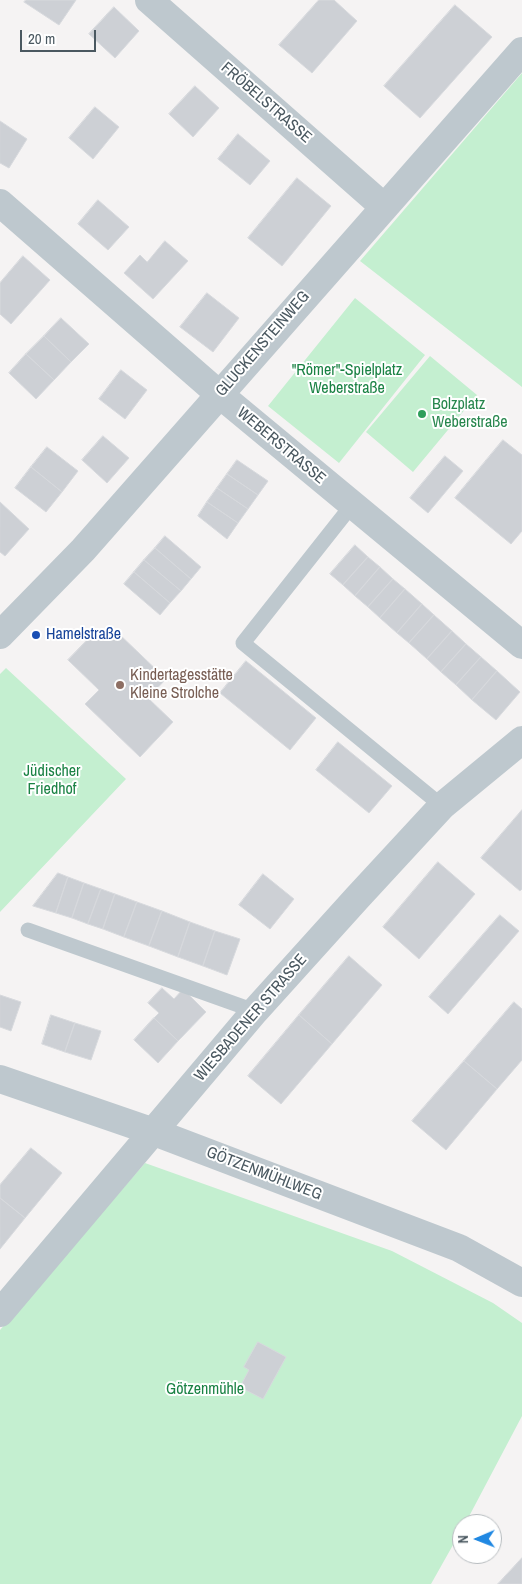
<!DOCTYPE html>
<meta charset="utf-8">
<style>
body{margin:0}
#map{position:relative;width:522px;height:1584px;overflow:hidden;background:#f5f3f3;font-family:"Archivo Narrow",sans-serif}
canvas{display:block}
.north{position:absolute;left:452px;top:1514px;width:50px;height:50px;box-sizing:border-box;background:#fff;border:1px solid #b7bcbf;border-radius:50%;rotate:269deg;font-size:14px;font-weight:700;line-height:20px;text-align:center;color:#4a5860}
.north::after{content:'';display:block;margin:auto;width:18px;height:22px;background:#2088e2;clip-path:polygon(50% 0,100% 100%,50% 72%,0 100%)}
.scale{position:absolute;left:20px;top:30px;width:76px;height:22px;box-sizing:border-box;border:2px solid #4a5860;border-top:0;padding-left:6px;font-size:15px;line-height:18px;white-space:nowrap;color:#4a5860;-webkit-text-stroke:4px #fff;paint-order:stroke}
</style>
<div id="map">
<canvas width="522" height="1584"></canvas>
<div class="north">N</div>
<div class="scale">20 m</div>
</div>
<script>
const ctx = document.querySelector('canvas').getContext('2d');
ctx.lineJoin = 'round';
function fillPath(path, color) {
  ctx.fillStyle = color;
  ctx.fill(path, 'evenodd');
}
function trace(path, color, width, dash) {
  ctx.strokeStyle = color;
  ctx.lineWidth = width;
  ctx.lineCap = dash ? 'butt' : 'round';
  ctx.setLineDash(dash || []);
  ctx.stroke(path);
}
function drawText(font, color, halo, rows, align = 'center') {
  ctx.font = font + ' "Archivo Narrow",sans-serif';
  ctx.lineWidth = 4;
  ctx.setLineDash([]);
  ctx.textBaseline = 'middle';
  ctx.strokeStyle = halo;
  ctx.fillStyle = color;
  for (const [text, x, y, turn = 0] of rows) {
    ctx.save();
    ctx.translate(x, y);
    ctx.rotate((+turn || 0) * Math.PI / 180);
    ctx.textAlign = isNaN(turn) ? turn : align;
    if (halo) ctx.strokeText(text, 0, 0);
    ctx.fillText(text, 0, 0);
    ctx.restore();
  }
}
const green = new Path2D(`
 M522 73V387L360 261Z
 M355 298 425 355 339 463 268 406Z
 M430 356 477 395 413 472 366 432Z
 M6 668 126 779 0 912V674Z
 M145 1163 392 1251 493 1303 522 1323V1416L465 1524H462V1529L431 1584H0V1330Z`);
const building = new Path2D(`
 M26 0H76L59 25 24 2Z
 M319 0H334L357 21 312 73 279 45Z
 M455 5 492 37 420 118 384 86Z
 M114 7 139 31 115 58 89 34Z
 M195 86 219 108 193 137 169 114Z
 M95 107 119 127 93 159 69 138Z
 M0 121 27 139 9 168 0 163Z
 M238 134 270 161 250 185 218 159Z
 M297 178 331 206 282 266 248 238Z
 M98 200 129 227 108 250 78 224Z
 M165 241 188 261 153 299 124 273 140 255 147 262Z
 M23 256 50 280 11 324 0 314V283Z
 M207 293 239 318 213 352 180 327Z
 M61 318 89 344 71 362 44 336Z
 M44 336 71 362 54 380 26 354Z
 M26 354 54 380 36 399 9 373Z
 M121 370 147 390 125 419 99 399Z
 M103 436 129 458 107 483 82 460Z
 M503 440 522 455V531L511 544 455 498Z
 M47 447 78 471 62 492 31 467Z
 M445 456 463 471 428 513 410 498Z
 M237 460 268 481 258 495 227 474Z
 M31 467 62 492 46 512 15 488Z
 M227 474 258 495 248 509 217 488Z
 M217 488 248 509 238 523 207 502Z
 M0 502 29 529 5 556 0 552Z
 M207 502 238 523 227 539 198 516Z
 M165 536 201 567 191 579 155 548Z
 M355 545 368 557 343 585 330 574Z
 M155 548 191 579 181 591 144 560Z
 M368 557 380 567 355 596 343 585Z
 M144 560 181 591 170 603 134 572Z
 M380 567 393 579 368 607 355 596Z
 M134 572 170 603 160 615 124 584Z
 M393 579 405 589 380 618 368 607Z
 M405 589 422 604 397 633 380 618Z
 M422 604 434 615 409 643 397 633Z
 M434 615 452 631 427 659 409 643Z
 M96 631 117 632 166 679 148 698 173 722 140 757 85 704 99 690 68 660Z
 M452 631 466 644 441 672 427 659Z
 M466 644 481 657 456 685 441 672Z
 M481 657 497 671 472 700 456 685Z
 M246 661 316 718 290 750 220 693Z
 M497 671 520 692 496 720 472 700Z
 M338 742 392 786 369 813 316 770Z
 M522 810V889L520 891 481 858Z
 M438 862 475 894 419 959 383 927Z
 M58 873 68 877 56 913 33 906Z
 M263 874 294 899 270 929 239 905Z
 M68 877 84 883 72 918 56 913Z
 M84 883 101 889 88 924 72 918Z
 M101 889 115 894 103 929 88 924Z
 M115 894 137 902 124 937 103 929Z
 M137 902 162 911 149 946 124 937Z
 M162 911 190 922 178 957 149 946Z
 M500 915 519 931 448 1014 429 997Z
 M190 922 215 931 203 966 178 957Z
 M215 931 240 939 227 975 203 966Z
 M349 956 382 985 332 1044 299 1015Z
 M162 988 174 999 183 989 206 1012 178 1041 154 1018 159 1013 148 1003Z
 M0 995 21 1002 11 1031 0 1027Z
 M514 1002 522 1009V1060L497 1089 464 1061Z
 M51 1015 75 1023 65 1052 42 1044Z
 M299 1015 332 1044 281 1104 248 1076Z
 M154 1018 178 1041 158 1063 134 1040Z
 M75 1023 101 1031 91 1060 65 1052Z
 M464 1061 497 1089 446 1150 412 1121Z
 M31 1148 62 1173 25 1218 0 1198V1185Z
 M0 1198 25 1218 0 1249Z
 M258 1342 286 1357 263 1399 240 1387 249 1370 244 1367Z
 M522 1558V1584H498Z`);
const lane = new Path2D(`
 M352 505 243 643 442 806
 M28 930 255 1011`);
const street = new Path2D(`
 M149 0 384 207
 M0 203 219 394 522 645
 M0 635 83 550 522 51
 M0 1079 154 1132 459 1248 522 1283
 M0 1313 255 1011 357 898 442 806 522 740`);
const markers = [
 [422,414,5,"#2e9e5b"],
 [36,635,5,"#1a4fb4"],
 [120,685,5,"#8d6e63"]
];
const streetNames = [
 ["FRÖBELSTRASSE",266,103,41],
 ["GLUCKENSTEINWEG",263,344,-49],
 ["WEBERSTRASSE",281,446,40],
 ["WIESBADENER STRASSE",251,1018,-49],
 ["GÖTZENMÜHLWEG",264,1174,21]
];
const parkNames = [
 ["\"Römer\"-Spielplatz",347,371],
 ["Weberstraße",347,389],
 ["Jüdischer",52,772],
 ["Friedhof",52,790],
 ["Götzenmühle",205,1390]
];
const leisureNames = [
 ["Bolzplatz",432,405],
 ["Weberstraße",432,423]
];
const transitNames = [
 ["Hamelstraße",46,635]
];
const educationNames = [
 ["Kindertagesstätte",130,676],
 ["Kleine Strolche",130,694]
];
fillPath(green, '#c4efd0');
fillPath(building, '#cdd0d5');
trace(building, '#d7d9dd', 1);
trace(lane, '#bec8ce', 15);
trace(street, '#bec8ce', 28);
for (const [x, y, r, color] of markers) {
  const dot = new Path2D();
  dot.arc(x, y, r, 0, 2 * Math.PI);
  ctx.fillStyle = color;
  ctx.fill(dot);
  trace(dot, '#fff', 2);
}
drawText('16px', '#4a5860', '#fff', streetNames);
drawText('16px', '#1a8244', '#fff', parkNames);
drawText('16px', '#27864d', '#fff', leisureNames, 'left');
drawText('16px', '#164399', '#fff', transitNames, 'left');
drawText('16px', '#785e54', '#fff', educationNames, 'left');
</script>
